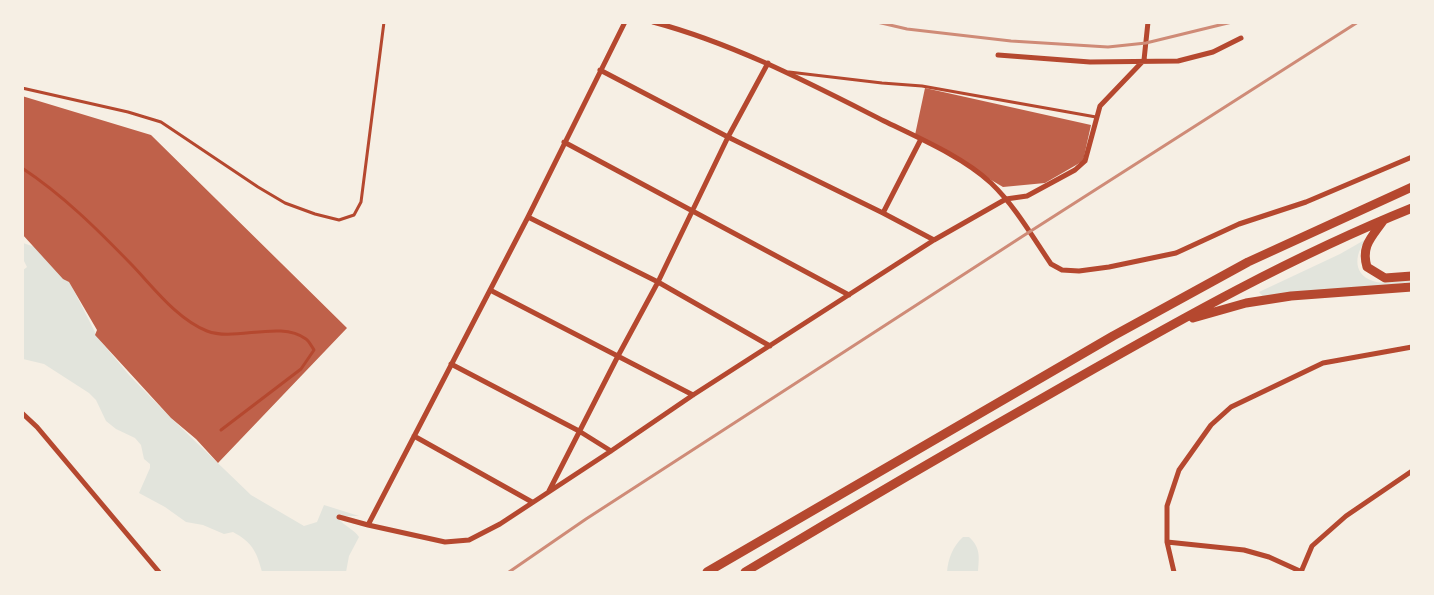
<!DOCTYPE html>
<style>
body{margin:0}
#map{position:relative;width:1434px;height:595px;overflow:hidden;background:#f6efe4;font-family:Poppins,sans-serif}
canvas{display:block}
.frame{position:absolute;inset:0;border:24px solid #f6efe4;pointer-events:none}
</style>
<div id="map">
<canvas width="1434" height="595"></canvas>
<div class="frame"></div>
</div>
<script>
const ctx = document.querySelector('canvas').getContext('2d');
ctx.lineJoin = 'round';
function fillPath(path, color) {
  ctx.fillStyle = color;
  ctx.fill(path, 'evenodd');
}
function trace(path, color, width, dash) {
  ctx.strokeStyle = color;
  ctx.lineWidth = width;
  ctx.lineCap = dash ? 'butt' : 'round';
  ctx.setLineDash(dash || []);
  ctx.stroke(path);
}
const green = new Path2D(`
 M1368 238C1355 251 1351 274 1373 281 1384 285 1400 280 1411 278V282L1265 299 1259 292 1340 254Z
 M23 243 35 247 70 283 98 338 129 375 171 418 251 495 304 526 317 522 324 505 359 516H343L339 519C345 527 354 529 359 537L349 556 346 572H262C257 552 252 542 233 532L224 534 203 525 186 522 165 507 139 493 150 468V464L144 459 141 445 135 438 116 429 106 421 96 400 89 393 44 364 23 359 22 271 27 267 23 259Z
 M963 537H969C981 548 979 557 978 572H947C948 559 953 546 963 537Z`);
const building = new Path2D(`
 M925 88 1091 125 1083 161 1045 183 1003 187 915 135Z
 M22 96 151 135 347 328 218 463 196 439 171 418 95 335 97 330 69 282 63 279 22 234Z`);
const service = new Path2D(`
 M789 72 882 83 922 86 1096 117
 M22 88 128 112 161 122 258 187 285 203 315 214 339 220 354 215 361 202 384 22
 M22 168C63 195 98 230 132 265 154 288 177 319 207 331 235 342 280 320 306 339 309 341 312 347 314 350L301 369 221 430`);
const minor = new Path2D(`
 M653 22C735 44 809 83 884 121 919 138 963 157 991 183 1015 206 1032 236 1051 264L1062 270 1079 271 1109 267 1176 253 1239 224 1306 202 1412 157
 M998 55 1090 62 1178 61 1213 52 1241 38
 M600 70 728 137 883 213 934 240
 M564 142 849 295
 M883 213 921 139
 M528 217 658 282 770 346
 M490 290 693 395
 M451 364 579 431 611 451
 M22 413 37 427 159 572
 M414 436 532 502
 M549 491 618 356 658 282 728 137 768 63
 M339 517 368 525 445 542 469 540 500 524 611 451 693 395 934 240 1006 199 1027 196 1075 170 1085 161 1100 106 1144 60 1148 22
 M368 525 528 217 625 22
 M1167 542 1244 550 1269 557 1302 572
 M1174 572 1167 542V506L1179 470 1211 425 1231 407 1323 363 1412 347
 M1301 572 1312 546 1346 516 1412 471`);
const trunk = new Path2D(`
 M1383 221C1371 238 1361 246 1367 267L1385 278 1412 276
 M1193 318 1246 303 1291 296 1412 287
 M707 572 1113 336 1248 262 1412 187
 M745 572C852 508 960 445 1069 383 1181 319 1293 256 1412 208`);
const rail = new Path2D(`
 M877 22 907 29 1011 41 1108 47 1146 43 1232 22
 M509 572 586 519 1023 236 1358 22`);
fillPath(green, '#e2e4dc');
fillPath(building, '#bf614a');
trace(service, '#b5482f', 3);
trace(minor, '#b5482f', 5);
trace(trunk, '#b5482f', 9);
trace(rail, '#cf8b77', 3);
</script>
